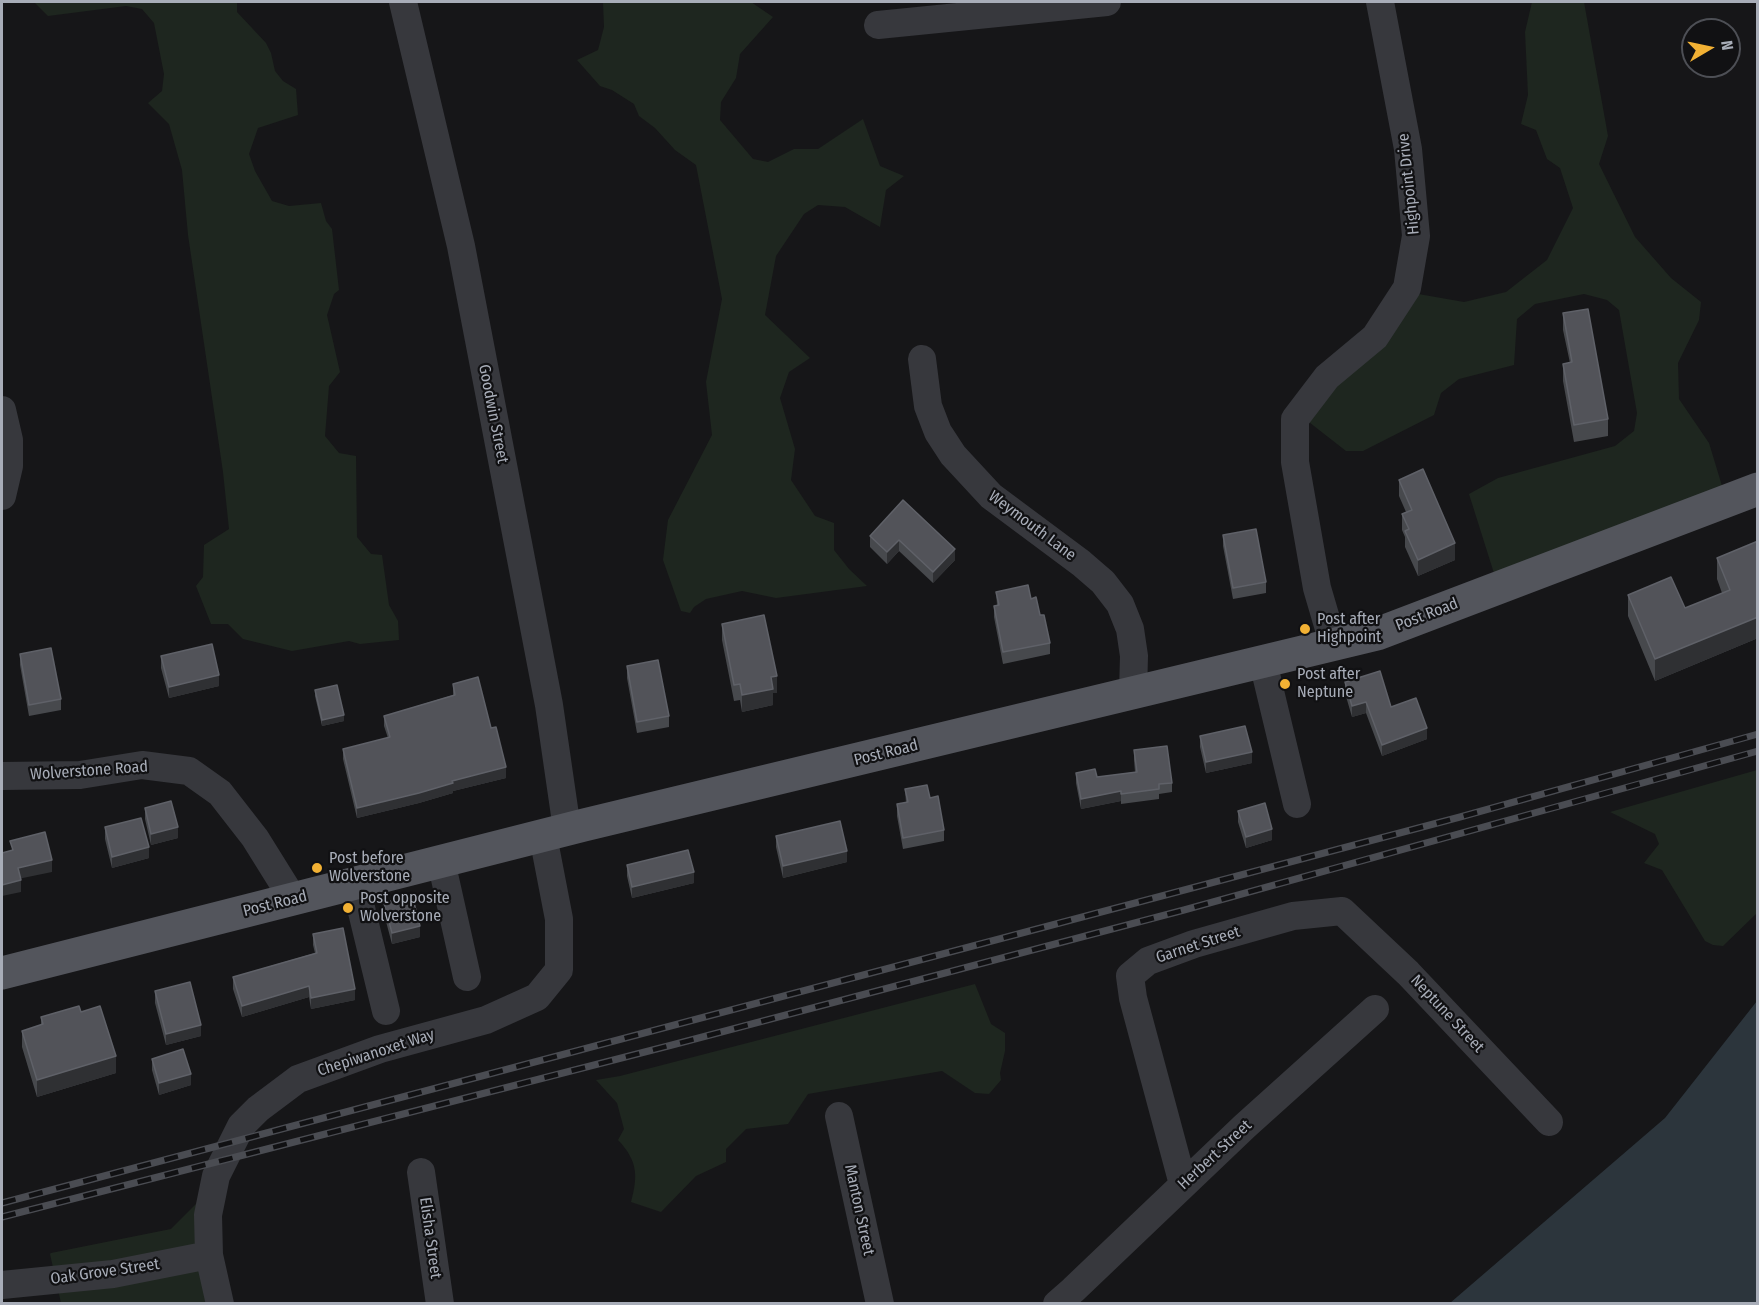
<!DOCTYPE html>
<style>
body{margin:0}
#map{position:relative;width:1759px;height:1305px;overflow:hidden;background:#161618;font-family:"Fira Sans Condensed",sans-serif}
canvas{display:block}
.frame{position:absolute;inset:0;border:3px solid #a8adb8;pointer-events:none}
.north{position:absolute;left:1681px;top:18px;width:60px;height:60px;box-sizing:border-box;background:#111113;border:2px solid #4d4f55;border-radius:50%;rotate:81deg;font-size:16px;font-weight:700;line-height:24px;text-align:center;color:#a8adb8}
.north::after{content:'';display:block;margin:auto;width:21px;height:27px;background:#f2b134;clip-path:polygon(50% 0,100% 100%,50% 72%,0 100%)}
</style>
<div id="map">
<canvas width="1759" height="1305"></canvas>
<div class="frame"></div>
<div class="north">N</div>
</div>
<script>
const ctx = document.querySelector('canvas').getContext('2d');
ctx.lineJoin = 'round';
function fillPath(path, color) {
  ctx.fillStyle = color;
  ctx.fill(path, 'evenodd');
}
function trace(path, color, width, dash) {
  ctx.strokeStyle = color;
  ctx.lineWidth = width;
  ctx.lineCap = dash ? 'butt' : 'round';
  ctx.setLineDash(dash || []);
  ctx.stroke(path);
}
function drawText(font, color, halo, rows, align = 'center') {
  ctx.font = font + ' "Fira Sans Condensed",sans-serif';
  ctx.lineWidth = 4.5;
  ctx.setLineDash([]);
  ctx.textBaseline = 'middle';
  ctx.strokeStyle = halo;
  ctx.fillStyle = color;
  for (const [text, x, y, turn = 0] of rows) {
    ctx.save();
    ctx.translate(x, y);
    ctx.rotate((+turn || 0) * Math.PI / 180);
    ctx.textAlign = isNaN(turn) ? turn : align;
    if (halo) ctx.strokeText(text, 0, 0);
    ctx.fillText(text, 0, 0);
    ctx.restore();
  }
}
const green = new Path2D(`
 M34 2H237V12L266 43 271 53 275 71 283 81 296 89 298 115 258 128 249 154 255 171 272 201 289 206 321 203 326 221 332 229 339 290 334 294 327 315 340 372 329 386 325 436 339 453 356 456 357 537 371 554 382 555 389 605 398 621 399 640 360 644 349 641 292 651 243 639 228 624H211L196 586 203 577 204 545 229 529 223 472 188 235 182 170 169 124 148 103 162 91 164 74 154 23 142 9 126 6 48 16Z
 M603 2H751L773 17 740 54 736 78 721 102 720 120 753 159 768 162 794 149H818L863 119 880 166 904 176 886 190 880 227 845 207 818 205 804 214 776 256 765 315 810 358 789 372 780 398 795 449 791 480 815 516 834 523V550L849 569 867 586 776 598 742 591 706 599 694 607 690 613 681 611 663 560 668 520 712 435 706 382 722 299 696 165 675 150 655 128 639 116 634 104 612 90 600 86 577 60 598 50 604 27Z
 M1532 2H1584L1608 136 1599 164 1635 237 1671 278 1701 302 1699 320 1678 363 1679 399 1709 443 1726 499 1498 586 1469 494 1498 478 1615 446 1634 431 1637 413 1619 310 1607 300 1584 294 1535 304 1517 319 1514 365 1459 379 1441 393 1434 415 1363 451H1346L1305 419 1407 292 1464 302 1506 292 1547 260 1573 208 1560 168 1547 159 1536 130 1521 124 1528 95 1525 32Z
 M1757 770V913L1723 946 1713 945 1705 941 1662 870 1644 863 1659 844 1655 834 1610 812Z
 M975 984 991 1024 1005 1033V1051L1000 1073 1001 1080 989 1094 975 1093 942 1071 808 1094 788 1124 746 1129 726 1149V1162L696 1176 661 1212 631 1202C638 1176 638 1161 618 1140L624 1129 617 1103 596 1080 620 1076Z
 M209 1191 221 1303H61L50 1254 51 1253 171 1229Z`);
const water = new Path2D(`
 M1757 1001V1303H1450L1665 1118Z`);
const minor = new Path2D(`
 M403 2 461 246 549 705 567 829
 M878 25 1107 2
 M922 359 928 406 938 432 953 455 991 496 1081 563 1103 582 1120 604 1130 629 1134 656 1133 693
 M2 410 9 440V466L2 496
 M1334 646 1317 588 1295 462V419L1327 377 1375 337 1407 288 1416 236 1408 149 1380 2
 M1263 662 1297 804
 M2 776 80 775 142 765 189 771 220 793 255 838 293 899
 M441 861 467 977
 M355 883 386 1011
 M839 1116 880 1304
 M421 1172 440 1304
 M1183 1184 1133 998 1130 976 1148 961 1194 944 1293 916 1342 911 1408 973 1549 1122
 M2 1285 113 1274 209 1255
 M220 1304 209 1255 208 1215 216 1176 241 1126 258 1109 298 1079 380 1049 486 1020 537 997 559 970V919L543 836
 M1057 1304 1073 1290 1245 1126 1375 1009`);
const major = new Path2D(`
 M2 973 584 825 1377 634 1758 489`);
const rail = new Path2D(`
 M2 1203 1460 817 1758 734
 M2 1217 672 1045 1184 910 1758 751`);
const wall = new Path2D(`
 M1563 313 1608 419V436L1574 442 1563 381V364L1570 363 1563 330Z
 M1399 480 1455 560 1418 576 1405 547V537L1402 530V514L1406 512 1399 496Z
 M903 500 955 560 933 583 899 551 887 564 870 547V536Z
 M1223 535 1266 582V593L1233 599 1223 546Z
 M1758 541V638L1655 681 1628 616V595L1685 608 1722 593 1717 579V558Z
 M996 592 1031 599 1040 615 1050 643V654L1003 664 994 617V606L997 605Z
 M722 624 777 693H773V705L742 712 740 700 734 701 722 640Z
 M20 654 61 699V710L29 716 20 665Z
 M161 656 219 686 169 698 161 668Z
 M627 666 669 716V727L637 733 627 678Z
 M1345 682 1391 707 1427 739 1382 756 1366 713 1352 717 1345 693Z
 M453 684 491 728 506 778 453 791V793L419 803 357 818 343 759V749L388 738 384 726V716L453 695Z
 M315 690 344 721 322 726 315 696Z
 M1200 736 1252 763 1206 773 1200 747Z
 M1134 750 1172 783V792L1159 794V799L1121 804V801L1081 809 1076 783V773L1097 777 1135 772 1134 760Z
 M905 789 930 798 944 830V841L903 849 897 816V804L906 803Z
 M145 808 178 838 151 845 145 819Z
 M1238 811 1272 840 1246 848 1238 822Z
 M105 827 149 858 112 868 105 839Z
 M776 836 847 862 783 878 776 847Z
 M627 865 694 883 632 898 627 876Z
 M384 903 420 937 392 944 384 914Z
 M313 934 355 1000 311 1009 309 997 242 1017 233 989V977L315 953 313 945Z
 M155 991 201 1036 166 1045 155 1003Z
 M81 1012 116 1073 37 1097 22 1047V1031L41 1025V1017Z
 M152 1059 191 1085 159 1095 152 1070Z`);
const shadedWall = new Path2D(`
 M899 540V551L887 564V552Z
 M1455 543V560L1418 576V560Z
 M955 549V560L933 583V572Z
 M1758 617V638L1655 681V659Z
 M219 675V686L169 698V687Z
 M777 676V693H773V705L742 712V695L771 677Z
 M1366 702V713L1352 717V706Z
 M344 715V721L322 726V720Z
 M1427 728V739L1382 756V745Z
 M1252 752V763L1206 773V762Z
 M506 767V778L453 791V793L419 803 357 818V808L452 781Z
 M1121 791V801L1081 809V799Z
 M178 827V838L151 845V834Z
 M1272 829V840L1246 848V837Z
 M149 847V858L112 868V857Z
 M847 851V862L783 878V866Z
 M52 860V872L18 879V868Z
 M694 872V883L632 898V887Z
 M21 880V892L2 896V885Z
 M420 926V937L392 944V933Z
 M309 986V997L242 1017V1006Z
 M355 989V1000L311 1009V998Z
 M201 1025V1036L166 1045V1034Z
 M116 1056V1073L37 1097V1080Z
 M191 1074V1085L159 1095V1083Z`);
const building = new Path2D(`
 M1588 309 1608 419 1574 425 1563 364 1572 362 1563 313Z
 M1423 469 1455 543 1418 560 1405 531 1409 529 1402 514 1412 510 1399 480Z
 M903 500 955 549 933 572 899 540 887 552 870 536Z
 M1256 529 1266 582 1233 588 1223 535Z
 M1758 541V617L1655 659 1628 595 1671 577 1685 608 1730 590 1717 558Z
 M1028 585 1031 599 1036 597 1040 615H1044L1050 643 1003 652 994 606 999 605 996 592Z
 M764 615 777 676 771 677 773 689 742 695 740 684 734 685 722 624Z
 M212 644 219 675 169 687 161 656Z
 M51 648 61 699 29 705 20 654Z
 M658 660 669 716 637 722 627 666Z
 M1380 671 1391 707 1416 698 1427 728 1382 745 1366 702 1352 706 1345 682Z
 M478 677 491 728 496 727 506 767 452 781 453 783 419 793 357 808 343 749 390 737 384 716 455 695 453 684Z
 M337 685 344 715 322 720 315 690Z
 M1245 726 1252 752 1206 762 1200 736Z
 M1167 746 1172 783 1159 784V789L1121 794V791L1081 799 1076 773 1095 769 1097 777 1137 772 1134 750Z
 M927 785 930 798 938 796 944 830 903 838 897 804 908 802 905 789Z
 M171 801 178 827 151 834 145 808Z
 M1265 803 1272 829 1246 837 1238 811Z
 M141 818 149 847 112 857 105 827Z
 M840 821 847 851 783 866 776 836Z
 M45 832 52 860 18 868 21 880 2 885V853L13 850 10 841Z
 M688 850 694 872 632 887 627 865Z
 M412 895 420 926 392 933 384 903Z
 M343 928 355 989 311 998 309 986 242 1006 233 977 317 953 313 934Z
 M190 982 201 1025 166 1034 155 991Z
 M79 1006 81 1012 100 1006 116 1056 37 1080 22 1031 43 1024 41 1017Z
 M183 1049 191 1074 159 1083 152 1059Z`);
const markers = [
 [1305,629,6,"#f2b134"],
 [1285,684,6,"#f2b134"],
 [317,868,6,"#f2b134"],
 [348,908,6,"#f2b134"]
];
const streetNames = [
 ["Highpoint Drive",1409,184,-96],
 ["Goodwin Street",493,414,79],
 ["Weymouth Lane",1032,526,37],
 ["Post Road",1427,615,-21],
 ["Post Road",886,753,-14],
 ["Wolverstone Road",89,771,-4],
 ["Post Road",275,904,-14],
 ["Garnet Street",1198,945,-18],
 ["Neptune Street",1447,1014,47],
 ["Chepiwanoxet Way",376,1053,-18],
 ["Herbert Street",1215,1155,-43],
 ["Manton Street",859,1210,78],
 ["Elisha Street",430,1238,82],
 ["Oak Grove Street",105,1272,-8]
];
const poiNames = [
 ["Post after",1317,620],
 ["Highpoint",1317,638],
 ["Post after",1297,675],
 ["Neptune",1297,693],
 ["Post before",329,859],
 ["Wolverstone",329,877],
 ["Post opposite",360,899],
 ["Wolverstone",360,917]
];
fillPath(green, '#1e261f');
fillPath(water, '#2c353c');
trace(minor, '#37383d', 28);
trace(major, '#53555c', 33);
trace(rail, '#4a4c52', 7);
trace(rail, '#111113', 4.5, [14]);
fillPath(wall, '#47494d');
fillPath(shadedWall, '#2f3033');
fillPath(building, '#525359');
trace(building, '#5f6168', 1.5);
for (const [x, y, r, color] of markers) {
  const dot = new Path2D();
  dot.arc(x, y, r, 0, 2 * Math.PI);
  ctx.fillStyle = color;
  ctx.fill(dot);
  trace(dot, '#111113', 2);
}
drawText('16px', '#a8adb8', '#111113', streetNames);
drawText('16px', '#a8adb8', '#111113', poiNames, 'left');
</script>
